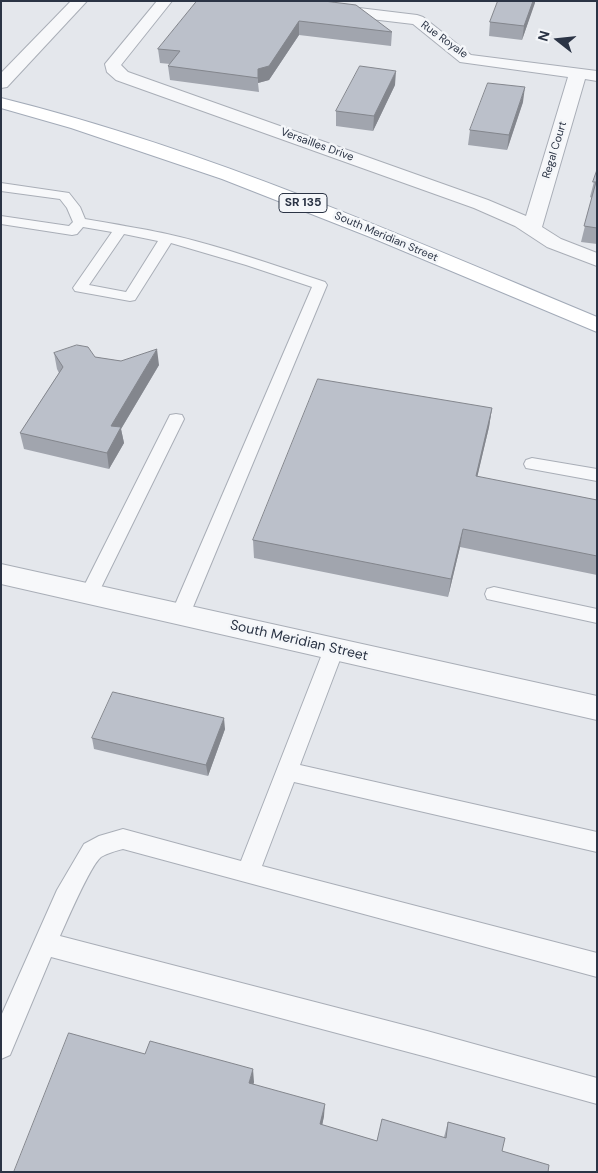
<!DOCTYPE html>
<style>
body{margin:0}
#map{position:relative;width:598px;height:1173px;overflow:hidden;background:#e4e7ec;font-family:"DM Sans",sans-serif}
canvas{display:block}
.frame{position:absolute;inset:0;border:2px solid #2b3445;pointer-events:none}
.north{position:absolute;left:533px;top:15px;width:50px;height:50px;-webkit-text-stroke:4px #f4f6f9;paint-order:stroke;rotate:286deg;font-size:14px;font-weight:700;line-height:20px;text-align:center;color:#2b3445}
.north::after{content:'';display:block;margin:auto;width:18px;height:22px;background:#2b3445;clip-path:polygon(50% 0,100% 100%,50% 72%,0 100%)}
</style>
<div id="map">
<canvas width="598" height="1173"></canvas>
<div class="frame"></div>
<div class="north">N</div>
</div>
<script>
const ctx = document.querySelector('canvas').getContext('2d');
ctx.lineJoin = 'round';
function trace(path, color, width, dash) {
  ctx.strokeStyle = color;
  ctx.lineWidth = width;
  ctx.lineCap = dash ? 'butt' : 'round';
  ctx.setLineDash(dash || []);
  ctx.stroke(path);
}
function fillPath(path, color) {
  ctx.fillStyle = color;
  ctx.fill(path, 'evenodd');
}
function drawText(font, color, halo, rows, align = 'center') {
  ctx.font = font + ' "DM Sans",sans-serif';
  ctx.lineWidth = 5;
  ctx.setLineDash([]);
  ctx.textBaseline = 'middle';
  ctx.strokeStyle = halo;
  ctx.fillStyle = color;
  for (const [text, x, y, turn = 0] of rows) {
    ctx.save();
    ctx.translate(x, y);
    ctx.rotate((+turn || 0) * Math.PI / 180);
    ctx.textAlign = isNaN(turn) ? turn : align;
    if (halo) ctx.strokeText(text, 0, 0);
    ctx.fillText(text, 0, 0);
    ctx.restore();
  }
}
const service = new Path2D(`
 M1 183 69 193 80 207 85 219C113 224 139 228 167 234 221 246 273 265 325 282L327 285 188 619 181 621 174 619 171 614 312 287 246 265 171 243 135 300 130 301 75 291 73 288 112 232 83 227 77 234 72 235 1 224V216L69 226 73 222 67 208 60 199 1 191ZM124 234 158 241 126 292 89 285Z
 M176 414 182 415 184 419 98 594 96 599 89 601 82 599 80 594 168 419 170 415Z
 M532 458 597 469V481L526 468 524 464 526 460Z
 M494 587 597 609V623L487 599 485 594 487 589Z
 M334 641 341 644 344 649 300 765 597 832V852L294 782 262 866 597 953V977L123 849C116 851 108 853 101 857 90 866 67 921 60 936L427 1031 597 1078V1104L427 1057 51 957 10 1055 1 1059V1016L57 890 84 844 99 836 123 829 241 861 324 649 327 644Z`);
const minor = new Path2D(`
 M157 1H172L121 65 128 72 488 200 526 216 568 77 460 62 413 24 261 6 256 4 254 1H301L417 15 423 17 471 55 597 71V81L585 79 542 227 561 239 597 253V266L547 247 515 226 474 208 116 80 107 72 105 64Z
 M1 564 597 696V720L1 584Z`);
const tertiary = new Path2D(`
 M71 1H87L7 87 1 88V73Z`);
const primary = new Path2D(`
 M1 98C207 149 402 236 597 317V332L370 237 222 179 71 128 1 108Z`);
const wall = new Path2D(`
 M197 1H334V3L392 32 391 46 299 35 269 80 258 83 259 92 170 80 168 66 170 64 160 63 158 49Z
 M498 1H535L522 40 489 36 490 22Z
 M395 85 373 131 336 126V111Z
 M523 102 507 150 468 145 470 130Z
 M597 170V244L581 242 592 198 590 197Z
 M54 353 95 357 121 361 159 365 121 429 124 443 109 469 24 449 20 433 59 373 57 369Z
 M492 408 489 427 477 477 597 500V575L460 547 448 597 254 558 253 540Z
 M225 729 208 776 94 749 92 738Z
 M145 1054 254 1082 253 1084 324 1116 322 1125 377 1141 444 1137 448 1122 505 1138 14 1172Z`);
const shadedWall = new Path2D(`
 M533 1H535V3L522 40 524 26Z
 M299 21V35L269 80 258 83V69Z
 M396 71 395 85 373 131 374 116Z
 M525 87 523 102 507 150 509 135Z
 M157 349 159 365 121 429 124 443 109 469 107 453 111 426Z
 M492 408 489 427 473 495 476 476Z
 M463 529 460 547 448 597 451 579Z
 M224 718 225 729 208 776 206 765Z
 M253 1069 254 1082 250 1096 249 1083Z
 M325 1104 324 1116 320 1136V1124Z`);
const building = new Path2D(`
 M197 1H324L356 5 392 32 299 21 269 66 258 69V78L168 66 180 51 158 49Z
 M498 1H533L524 26 490 22Z
 M360 66 396 71 374 116 336 111Z
 M488 83 525 87 509 135 470 130Z
 M597 170V228L584 226 596 182H593Z
 M77 345 88 347 95 357 121 361 157 349 111 426 121 427 107 453 20 433 63 367 54 353Z
 M318 379 492 408 476 476 597 500V556L463 529 451 579 253 540Z
 M113 692 224 718 206 765 92 738Z
 M69 1033 145 1054 150 1041 253 1069 249 1083 325 1104 320 1124 377 1141 382 1119 446 1138 448 1122 505 1138 502 1151 549 1165 548 1172H14Z`);
const farStreetnames = [
 ["Rue Royale",444,40,36],
 ["Versailles Drive",317,145,20],
 ["Regal Court",555,150,-73],
 ["South Meridian Street",386,237,23]
];
const shields = [
 [303,203,48]
];
const shieldNames = [
 ["SR 135",303,203]
];
const streetNames = [
 ["South Meridian Street",299,641,13]
];
trace(service, '#a9aeb7', 2);
trace(minor, '#a9aeb7', 2);
trace(tertiary, '#a9aeb7', 2);
trace(primary, '#a3abb8', 2);
fillPath(service, '#f7f8fa');
fillPath(minor, '#f7f8fa');
fillPath(tertiary, '#f7f8fa');
fillPath(primary, '#fff');
fillPath(wall, '#a1a5ae');
fillPath(shadedWall, '#83868d');
fillPath(building, '#bbc0ca');
trace(building, '#83868d', 1);
drawText('11px', '#2b3445', '#f4f6f9', farStreetnames);
for (const [x, y, w] of shields) {
  const box = new Path2D();
  box.roundRect(x - w / 2, y - 9.5, w, 19, 4);
  ctx.fillStyle = '#f4f6f9';
  ctx.fill(box);
  trace(box, '#2b3445', 1);
}
drawText('bold 12px', '#2b3445', null, shieldNames);
drawText('14px', '#2b3445', '#f4f6f9', streetNames);
</script>
